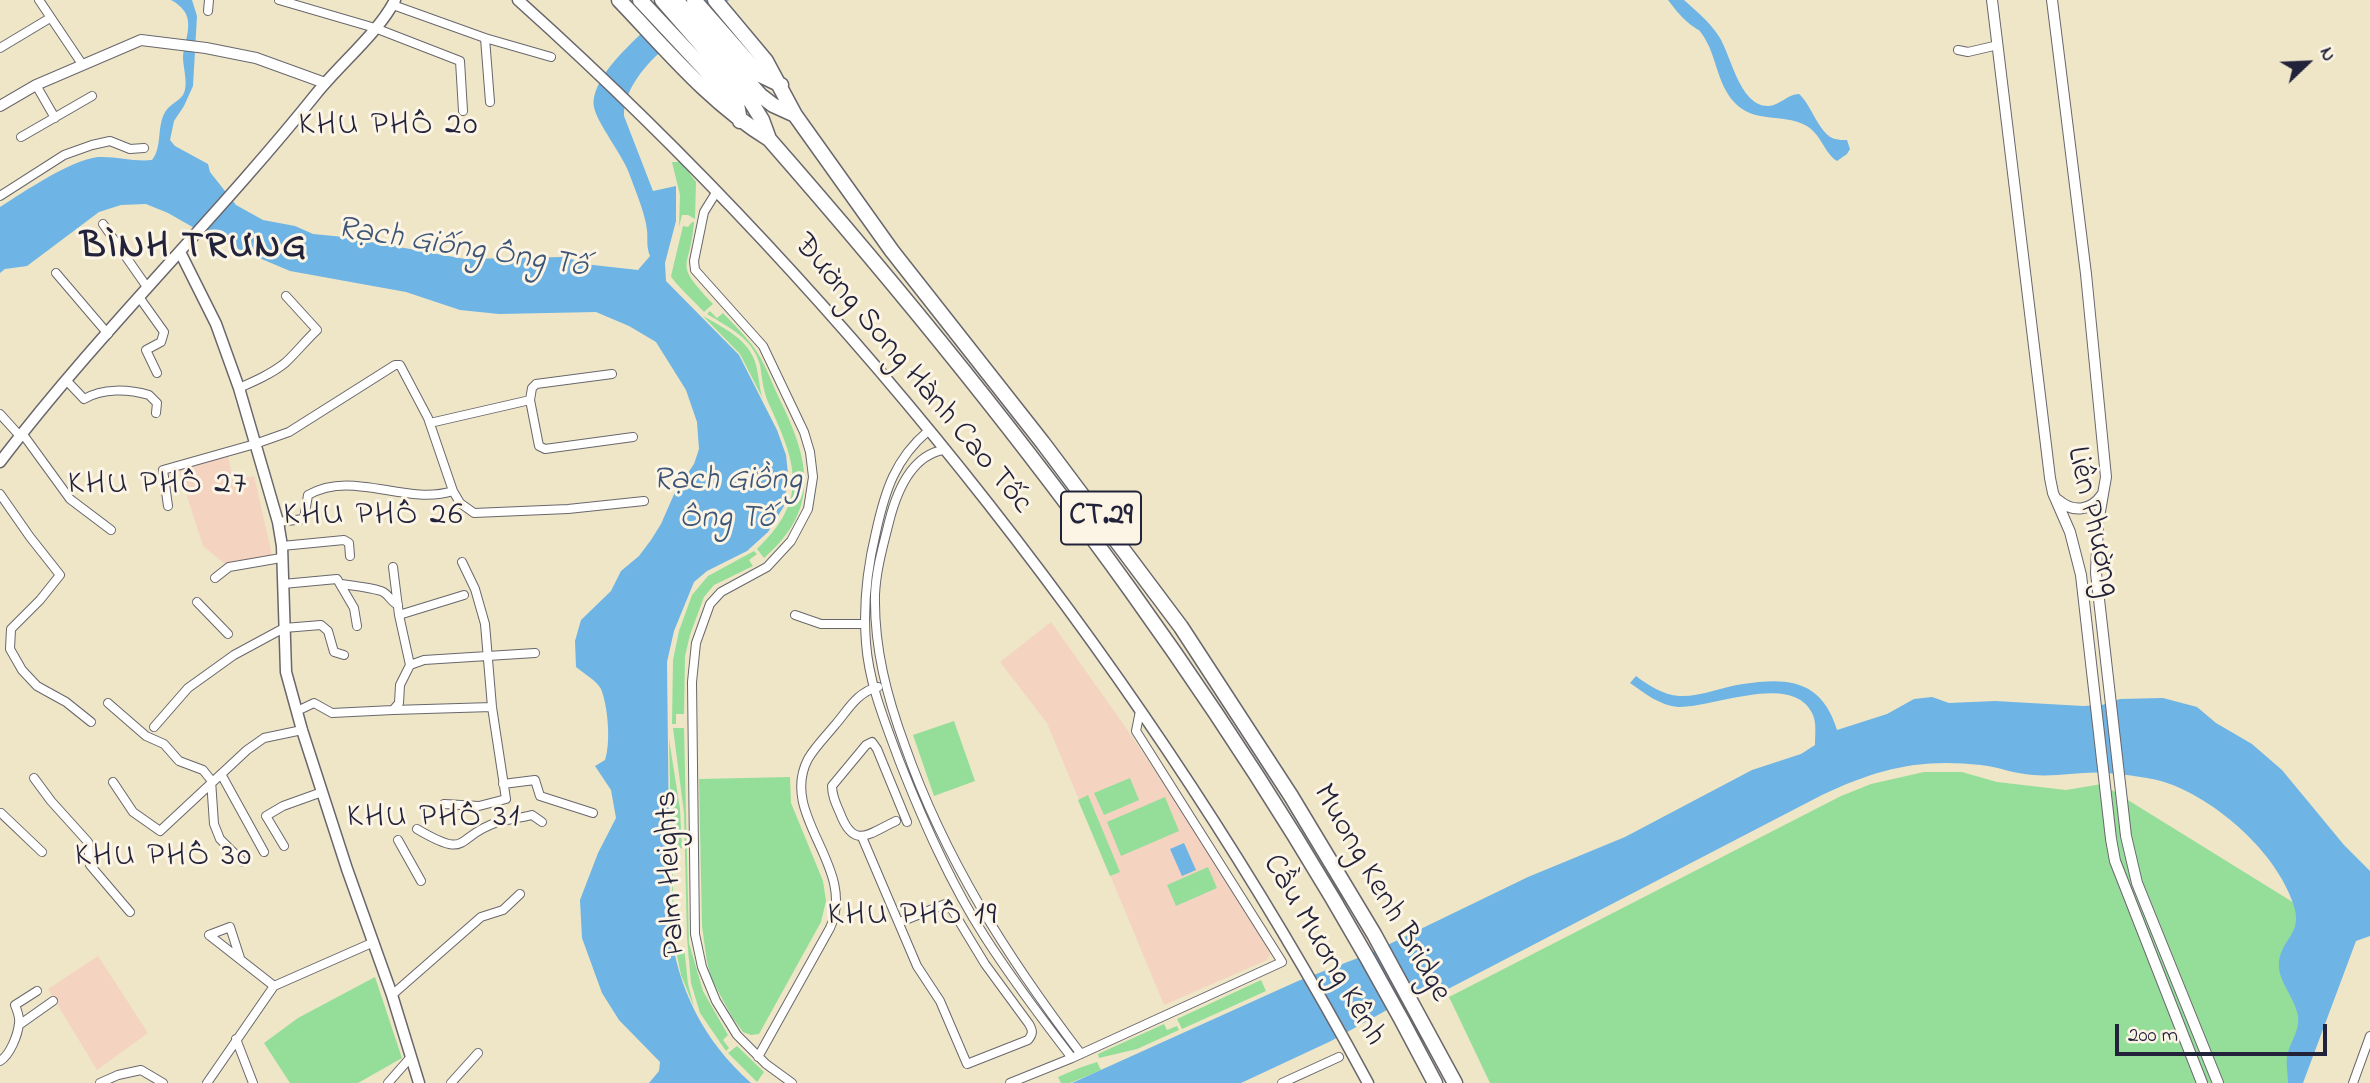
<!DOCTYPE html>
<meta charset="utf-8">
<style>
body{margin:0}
#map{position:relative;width:2370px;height:1083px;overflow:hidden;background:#eee6c7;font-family:"Indie Flower",sans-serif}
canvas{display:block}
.north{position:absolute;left:2272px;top:28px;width:70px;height:70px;-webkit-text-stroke:5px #fcf5e5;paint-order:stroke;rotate:67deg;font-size:19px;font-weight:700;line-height:28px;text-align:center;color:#22223b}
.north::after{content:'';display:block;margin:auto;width:24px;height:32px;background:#22223b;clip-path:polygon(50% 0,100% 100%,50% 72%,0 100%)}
.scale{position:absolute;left:2115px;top:1024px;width:212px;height:32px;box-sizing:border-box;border:4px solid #22223b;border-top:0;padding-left:9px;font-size:21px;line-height:24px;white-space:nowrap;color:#22223b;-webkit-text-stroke:5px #fcf5e5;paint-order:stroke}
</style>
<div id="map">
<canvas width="2370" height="1083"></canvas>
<div class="north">N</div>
<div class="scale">200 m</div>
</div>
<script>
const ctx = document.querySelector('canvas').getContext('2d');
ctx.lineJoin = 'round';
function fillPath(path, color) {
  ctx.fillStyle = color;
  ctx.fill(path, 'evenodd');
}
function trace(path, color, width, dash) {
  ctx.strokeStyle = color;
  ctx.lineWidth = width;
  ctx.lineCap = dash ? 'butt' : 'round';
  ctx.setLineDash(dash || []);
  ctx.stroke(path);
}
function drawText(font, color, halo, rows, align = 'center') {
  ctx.font = font + ' "Indie Flower",sans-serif';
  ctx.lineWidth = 6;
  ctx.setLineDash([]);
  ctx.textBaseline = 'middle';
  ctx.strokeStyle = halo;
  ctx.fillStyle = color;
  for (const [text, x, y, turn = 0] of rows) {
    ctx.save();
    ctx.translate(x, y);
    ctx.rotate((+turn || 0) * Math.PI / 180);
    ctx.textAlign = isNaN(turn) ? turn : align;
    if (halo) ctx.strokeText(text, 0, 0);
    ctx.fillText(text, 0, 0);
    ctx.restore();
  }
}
const built = new Path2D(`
 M228 456 233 481 254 476 272 555 225 564 203 546 178 468Z
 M1051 622 1124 725 1186 817 1269 948 1270 954 1267 960 1164 1005 1047 723 1000 662Z
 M98 956 148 1033 97 1070 48 989Z`);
const green = new Path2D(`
 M672 162H681L696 182 695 219 688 215H682L679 227 680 195Z
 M692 222H694C690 273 672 260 713 304L704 312C697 304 674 283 671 276L682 230 683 226 688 227Z
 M710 311 717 318 723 313C733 324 744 334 752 345 764 360 771 381 779 398 809 459 822 508 764 558L757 549C811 498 795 461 768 402 763 390 762 378 760 365 753 338 728 327 707 314Z
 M703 316C724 328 750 340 756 365 759 376 759 388 763 399L740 354Z
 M754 551 757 554 749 560 753 566 714 585 704 597 690 635 685 656 684 714H676V724H672L673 660 679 631 692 595 708 576Z
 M954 721 975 781 934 796 913 735Z
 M673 728H684L689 943 703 991 728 1035 723 1040 729 1048 726 1051 700 1013 691 983 687 938 684 813Z
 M669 739 680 809 682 849 679 847 672 849 674 936 676 948H681L684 946 688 984 694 1007 681 975 673 936Z
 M1924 772H1962L1997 782 2066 790 2102 784 2333 927 2291 1083H1490L1449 997 1841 796 1871 784Z
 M790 777 791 803 823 881 826 901 821 922 759 1034 751 1035 743 1032 732 1017 711 978 707 962 702 926 699 779Z
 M1130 778 1139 800 1104 815 1094 793Z
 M1088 795 1120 872 1110 876 1078 800Z
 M1165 797 1179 831 1121 856 1107 822Z
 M1208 867 1217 888 1176 906 1167 885Z
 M375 977 402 1058 358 1083H290L264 1043 298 1018Z
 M1261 980 1266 991 1182 1029 1177 1019Z
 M1164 1024 1167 1030 1177 1026 1179 1030 1137 1049 1099 1058 1098 1054Z
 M737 1046 764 1072 757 1082 728 1053Z
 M1097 1062 1101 1070 1070 1083H1061L1058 1077 1079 1068Z`);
const water = new Path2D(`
 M171 0H192L197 16 193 86 184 106 174 121 170 140 175 146 208 164 210 172 236 205 263 220 295 226 313 234 344 237 465 259 563 257 593 265 638 270 650 256C646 246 648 239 647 230 645 212 635 190 629 173 622 154 597 123 594 107 589 72 656 22 679 0H729C693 25 624 68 624 116L653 191 676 186V221L665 263 666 281 739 355 777 430 786 455 788 474 784 506 768 532 747 551 707 571 694 582 674 631 667 662 670 927C678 990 704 1041 751 1083H649L659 1071 660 1062 619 1020 602 993 582 938 580 900 598 853 616 818 611 790 595 766 605 760C611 743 608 706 601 689 597 681 583 673 576 667L575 641 581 620 611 591 621 571 639 556 651 540 661 524 675 492 694 464 699 449 697 422 686 390 656 342 629 326 596 312 499 314 460 310 406 292 290 271 212 238 168 213 146 204 121 205 99 212 27 266 5 269 0 273V207C24 192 70 160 98 157 116 156 134 162 152 160 162 148 157 129 164 114 168 105 178 102 183 95 189 85 183 68 183 57 184 44 192 27 186 14 183 8 177 3 171 0Z
 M1668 0H1684C1696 11 1709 21 1718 35 1731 53 1739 107 1769 106 1780 105 1788 94 1799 94 1811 104 1820 136 1835 139 1839 140 1843 140 1847 140L1850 149 1847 154 1837 161C1823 152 1822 134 1805 125 1782 113 1754 124 1734 102 1716 82 1717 55 1702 34 1698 28 1699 31 1694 27 1683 20 1675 9 1668 0Z
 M1636 676C1648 685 1663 695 1679 696 1701 697 1722 687 1743 684 1788 677 1822 680 1837 730L1887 714 1914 699 1932 697 1949 703 1995 701 2083 706 2102 705 2120 699 2163 698 2197 707 2216 723 2252 744 2282 770 2344 845 2370 871V936L2356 941 2303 1083H2288C2288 1074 2286 1065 2287 1057 2289 1043 2300 1032 2298 1016 2295 997 2277 981 2279 962 2282 937 2304 934 2293 903 2276 853 2219 802 2170 784 2151 777 2127 775 2107 773 2083 771 2058 777 2033 775 2015 774 1999 767 1981 765 1919 758 1877 769 1822 795L1448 989 1423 990 1331 1041 1241 1083H1072L1298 981 1371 953 1528 877 1625 837 1752 770 1801 754 1815 745C1815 735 1817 722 1812 713 1791 672 1714 708 1678 707 1661 706 1644 693 1630 683Z
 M1184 843 1196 870 1182 876 1170 849Z`);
const minor = new Path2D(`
 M39 0 82 64
 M279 0 375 28 460 61 463 111
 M393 5 485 38 551 57
 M208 11 209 0
 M485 38 490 102
 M0 48 50 18
 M1958 50 1968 52 1998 45
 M36 85 55 118
 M21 137 92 96
 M717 191 704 212 694 261 695 270 763 346 804 432 810 452 813 477 808 509 791 541 767 567 721 592 710 604 696 643 692 682 695 934 702 967 716 1001 737 1035 766 1064 792 1083
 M0 196 64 155 92 145 110 141 130 149 144 148
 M103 224 147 287
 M56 273 108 334
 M139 297 164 332 161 342 146 350 157 373
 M67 381 84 399C103 388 128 389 149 395L157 403 156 413
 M239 388C255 381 271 374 285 363 296 353 306 340 317 330L286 296
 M530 400 532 388 536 384 612 374
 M0 414 20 436
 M430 423 530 400 539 446 545 449 633 437
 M928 431C895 459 885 491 876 532 867 569 863 605 866 643 869 684 885 722 899 760 923 821 950 883 985 937 1012 979 1042 1019 1072 1058
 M22 433 70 499 111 530
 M943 450C911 456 896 494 889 522 883 546 876 570 875 595 874 648 887 697 905 746 945 860 1008 958 1081 1054
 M0 494 30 537 60 575 40 600 11 629 10 649 22 670 37 686 66 702 91 722
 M168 506 163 470 255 444 289 432 395 365H400L428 418 453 491 460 503 474 513 568 509 644 501
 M278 522 304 519 308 495C353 469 405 506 453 491
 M282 546 344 540 349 543 350 556
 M393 567 399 615 410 665
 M215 578 229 567 281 558
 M283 584 337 579 354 608 357 626
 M341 584C355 586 368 587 381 591 388 593 391 602 398 605
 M197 602 228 634
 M399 615 464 595
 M795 615 821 624H865
 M108 703 146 736 164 744 179 761 203 770 211 780 214 824 220 839 243 862
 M393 710 492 707
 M297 711 314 703 332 713 393 710 399 703 400 685 410 665 424 660 535 653
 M154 727 188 688 234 655 284 628 321 625 328 631 334 652 344 655
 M221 774 264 852
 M34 778 51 801 88 842 90 865 130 912
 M113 782 133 812 160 831 247 750 264 738 302 730
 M503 784 535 780 540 796 593 813
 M444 804 479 806 506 799 492 707 485 624 475 589 462 562
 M1 813 42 852
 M896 821C868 834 854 850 840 813 836 804 832 796 832 786L866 745 872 742 877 749 907 822
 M417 829C471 861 454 836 498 822 509 819 521 818 532 815L542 822
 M862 837 917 966 940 1001 967 1064 1028 1040C1033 1034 1033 1031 1029 1024L985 964 948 903 900 922
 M398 840 421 881
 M284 846 266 816 283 806 322 792
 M209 935 274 986
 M209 935 230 927 240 958
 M392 995 481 917 503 910 520 894
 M19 1025 53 1001
 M236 1039 253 1083
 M758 1057 830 928C858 867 778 816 808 759 815 747 826 736 835 725 848 710 857 692 878 687
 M0 1061C10 1055 18 1035 19 1023 20 1018 17 1010 15 1005L37 991
 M100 1083 118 1075 141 1070 163 1083
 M207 1083 274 986 374 942
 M388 1083 410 1058
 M451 1083 478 1053
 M1010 1083 1072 1058 1282 962 1136 731 1140 711
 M1282 1083 1339 1057
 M2353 1083 2370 1036`);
const tertiary = new Path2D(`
 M1992 0 2050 478 2053 493 2070 532 2081 575 2111 839 2115 861 2202 1083
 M2052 0 2086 274 2106 477 2098 523 2096 573 2126 836 2137 883 2218 1083
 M0 106 36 85 141 40 206 48 256 58 325 83
 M2058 500C2073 513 2091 511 2102 495`);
const secondary = new Path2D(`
 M518 0C858 305 1151 680 1368 1083
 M180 252 216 324 239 388 265 477 278 522 282 546 286 672 302 730 347 869 392 995 419 1083
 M0 462C98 333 215 220 316 94 339 65 379 32 395 0`);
const motorway = new Path2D(`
 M619 0C666 49 710 103 769 139 1024 430 1257 738 1435 1083
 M640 0 737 104 740 121
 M662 0 751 102 762 120 769 139
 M676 0 760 95 773 105 795 115
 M694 0 760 75 781 85
 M715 0 766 61 795 115 892 251 1043 443 1181 627 1291 796 1374 934 1455 1083`);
const shields = [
 [1101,518,80]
];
const shieldNames = [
 ["CT.29",1101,518]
];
const streetNames = [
 ["Đường Song Hành Cao Tốc",911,375,50],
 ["Liên Phường",2091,522,77],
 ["Palm Heights",673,874,-93],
 ["Muong Kenh Bridge",1380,894,60],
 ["Cầu Mương Kênh",1322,951,60]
];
const neighbourhoodNames = [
 ["KHU PHỐ 20",389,128],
 ["KHU PHỐ 27",158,487],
 ["KHU PHỐ 26",374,518],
 ["KHU PHỐ 31",434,820],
 ["KHU PHỐ 30",164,859],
 ["KHU PHỐ 19",913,918]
];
const waterNames = [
 ["Rạch Giống Ống Tố",462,250,9],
 ["Rạch Giồng",727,483],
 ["Ông Tố",727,521]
];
const districtNames = [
 ["BÌNH TRƯNG",194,250]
];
fillPath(built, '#f4d3c1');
fillPath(green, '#95de9a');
fillPath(water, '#6eb4e5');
trace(minor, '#69676c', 10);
trace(tertiary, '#69676c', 12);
trace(secondary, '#69676c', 13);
trace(motorway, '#69676c', 17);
trace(minor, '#fff', 8);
trace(tertiary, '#fff', 10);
trace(secondary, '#fff', 10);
trace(motorway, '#fff', 14);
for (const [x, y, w] of shields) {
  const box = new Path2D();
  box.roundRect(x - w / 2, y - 26.5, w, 53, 5);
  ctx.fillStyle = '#fcf5e5';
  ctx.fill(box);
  trace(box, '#22223b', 2);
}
drawText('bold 30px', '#22223b', null, shieldNames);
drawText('32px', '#22223b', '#fcf5e5', streetNames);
ctx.letterSpacing = '2px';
drawText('33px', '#22223b', '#fcf5e5', neighbourhoodNames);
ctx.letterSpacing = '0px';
drawText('italic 33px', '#3d5576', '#fcf5e5', waterNames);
ctx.letterSpacing = '2px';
drawText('bold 38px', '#22223b', '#fcf5e5', districtNames);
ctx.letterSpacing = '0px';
</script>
